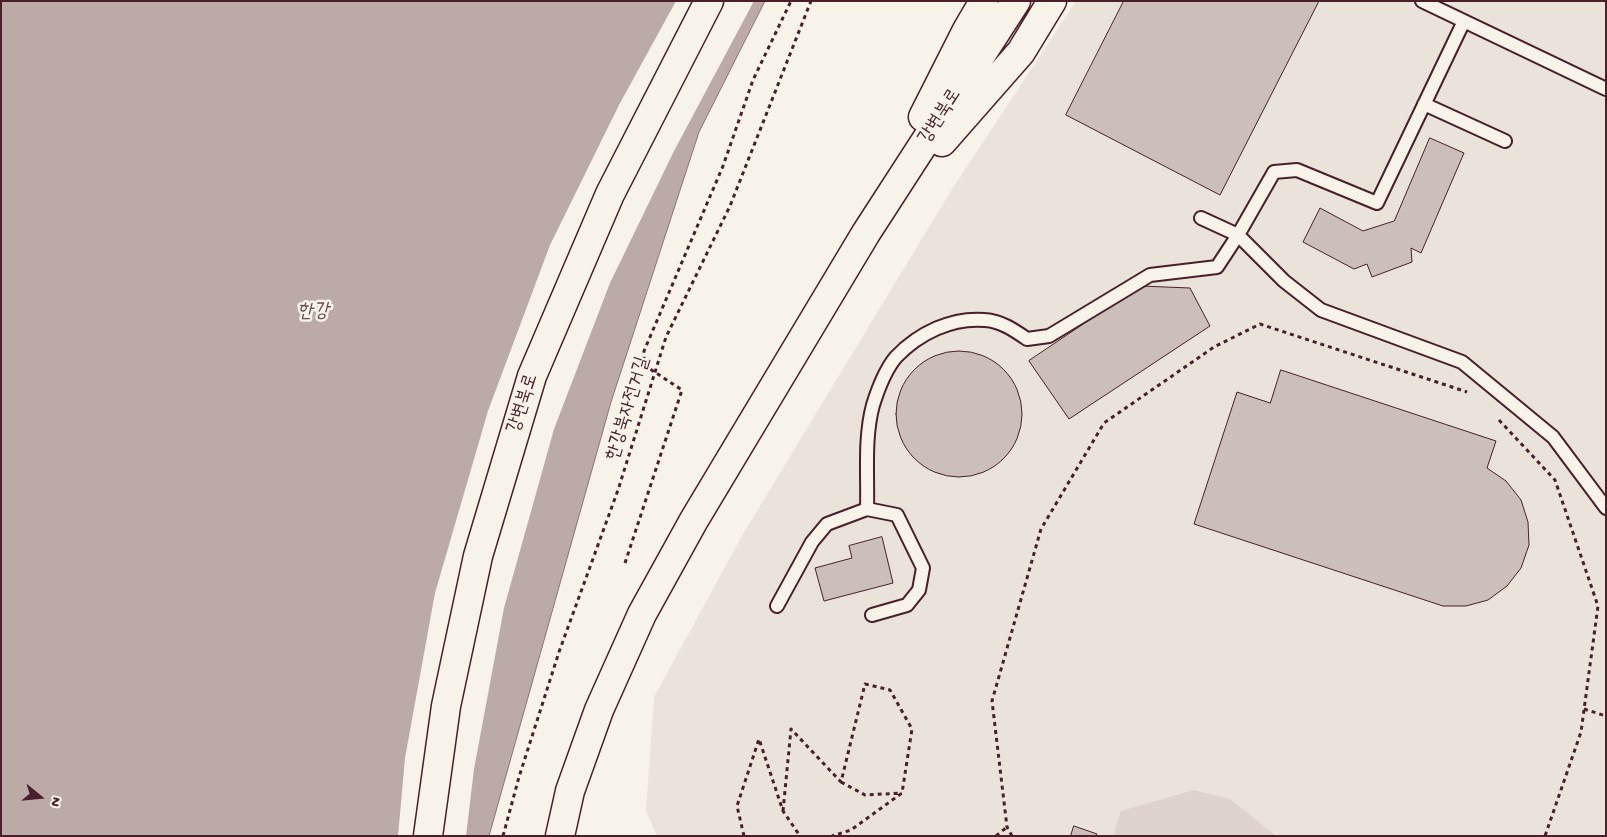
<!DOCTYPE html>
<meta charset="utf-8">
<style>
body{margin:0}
#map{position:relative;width:1607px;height:837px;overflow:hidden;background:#f7f3e8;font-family:"Gochi Hand",sans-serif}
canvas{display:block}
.frame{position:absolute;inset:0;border:2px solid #4a1f2b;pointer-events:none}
.north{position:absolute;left:15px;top:772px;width:50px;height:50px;-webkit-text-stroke:4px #f7f3e8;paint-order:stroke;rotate:107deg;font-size:14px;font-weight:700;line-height:20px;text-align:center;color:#4a1f2b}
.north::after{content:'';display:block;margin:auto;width:18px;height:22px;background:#4a1f2b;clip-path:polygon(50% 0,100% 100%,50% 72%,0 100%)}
</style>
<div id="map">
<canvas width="1607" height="837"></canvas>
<div class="frame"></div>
<div class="north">N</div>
</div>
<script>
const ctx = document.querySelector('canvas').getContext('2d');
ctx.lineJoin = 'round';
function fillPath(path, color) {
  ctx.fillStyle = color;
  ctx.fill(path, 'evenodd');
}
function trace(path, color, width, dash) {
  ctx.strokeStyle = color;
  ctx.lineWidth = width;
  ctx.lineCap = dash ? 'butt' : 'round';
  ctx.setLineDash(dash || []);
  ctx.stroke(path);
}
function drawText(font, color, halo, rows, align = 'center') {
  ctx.font = font + ' "Gochi Hand","Poor Story",sans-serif';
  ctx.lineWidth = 5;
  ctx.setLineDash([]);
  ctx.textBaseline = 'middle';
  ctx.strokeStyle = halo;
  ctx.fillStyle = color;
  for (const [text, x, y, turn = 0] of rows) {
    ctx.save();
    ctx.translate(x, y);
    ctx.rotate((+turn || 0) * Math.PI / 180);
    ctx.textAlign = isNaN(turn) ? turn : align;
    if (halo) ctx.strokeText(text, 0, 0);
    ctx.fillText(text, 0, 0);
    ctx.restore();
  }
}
const built = new Path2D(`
 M1076 1H1606V836H657L646 811 654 697 743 534 949 194Z`);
const green = new Path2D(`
 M1194 790 1230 799 1276 836H1113L1121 811Z`);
const water = new Path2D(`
 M1 1H765L699 132 611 402 489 836H1Z`);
const pier = new Path2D(`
 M676 1H754L674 151 610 283 554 429 504 608 474 769 466 836H398L405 758 435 593 488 411 550 245 619 105Z`);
const building = new Path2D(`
 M1124 1H1319L1220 195 1066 115Z
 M1430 138 1464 153 1421 253 1411 248 1412 262 1372 277 1367 264 1354 269 1303 242 1320 208 1363 231 1394 221Z
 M1140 286 1190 288 1210 326 1069 419 1029 361Z
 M896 414a63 63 0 1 1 126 0a63 63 0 1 1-126 0Z
 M1281 370 1496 441 1487 468 1506 481 1521 500 1528 522 1529 545 1521 568 1507 586 1488 600 1466 606H1443L1194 524 1237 392 1270 403Z
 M882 537 893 583 824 601 815 568 852 558 849 546Z
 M1074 826 1097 834 1096 836H1071Z`);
const path = new Path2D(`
 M1499 420 1555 480 1598 606 1581 732 1545 836
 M625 563 682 390 644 365V351L723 166 753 80 791 1
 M1584 709 1606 716
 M841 782 865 795 902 793
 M783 811 791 729 841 782 865 684 890 690 912 729 902 793 851 830 832 836
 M503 836 519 777 559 652 618 490 666 337 730 206 811 1
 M744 836 737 806 759 739 783 811 800 836
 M996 836 1007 827
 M1012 836 1007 827 992 701 1041 529 1104 423 1214 347 1260 324 1467 392`);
const lane = new Path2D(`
 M1422 1 1606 89
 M1424 104 1505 141
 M1201 218 1238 235 1284 281 1321 310 1462 362 1553 437 1606 508
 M777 606 812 542 827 524 867 509
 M872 615 907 605 919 590 923 568 897 515 867 509C868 475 864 438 873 405 878 389 885 370 896 357 919 333 952 317 985 320 1001 321 1014 330 1027 339L1049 336 1150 275 1217 267 1238 235 1274 172 1297 170 1377 203 1464 21`);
const highway = new Path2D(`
 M923 117 967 30 984 1
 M942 142 1021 52 1052 1
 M428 836 446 706 478 556 532 376 610 194 709 1
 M560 836 570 791 599 710 642 614 694 520 866 233 1016 1`);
const streetNames = [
 ["강변북로",941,117,-57],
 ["강변북로",524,404,-72],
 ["한강북자전거길",629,409,-73]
];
const waterNames = [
 ["한강",313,313]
];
fillPath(built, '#eae3da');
fillPath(green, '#ded4cc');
fillPath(water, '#bcaaa7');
trace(water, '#8e7275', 1);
fillPath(pier, '#f7f3e8');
fillPath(building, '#ccbfb9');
trace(building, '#4a1f2b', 1);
trace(lane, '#4a1f2b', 16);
trace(highway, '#4a1f2b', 31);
trace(path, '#4a1f2b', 3, [4, 4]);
trace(lane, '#f7f3e8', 12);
trace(highway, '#f7f3e8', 28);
drawText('19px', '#4a1f2b', '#f7f3e8', streetNames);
drawText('italic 20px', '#6c4950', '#f7f3e8', waterNames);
</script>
